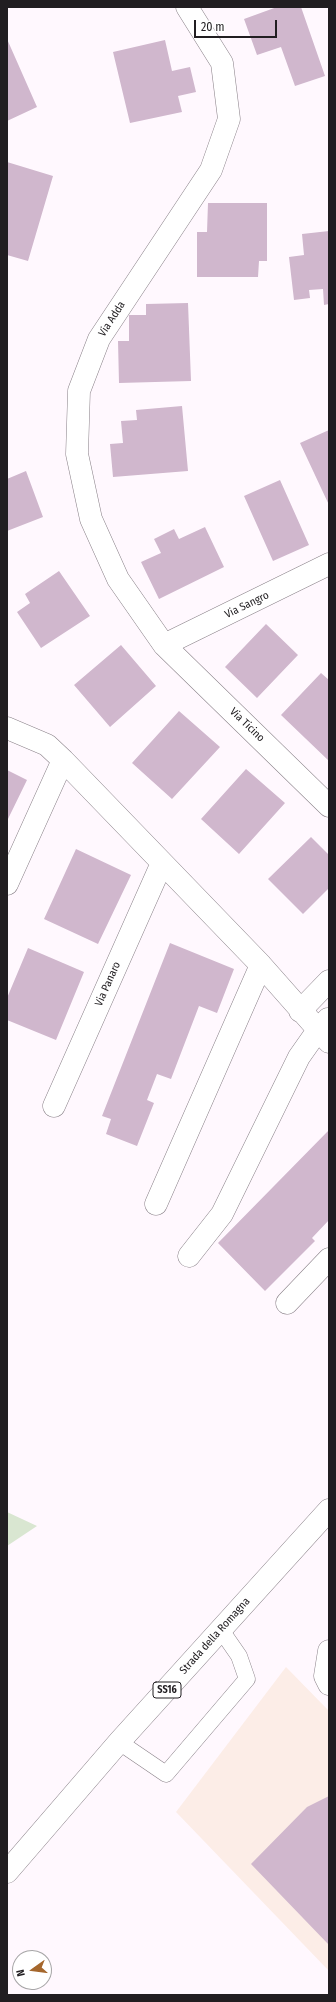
<!DOCTYPE html>
<style>
body{margin:0}
#map{position:relative;width:336px;height:2002px;overflow:hidden;background:#fff8fe;font-family:"Fira Sans Condensed",sans-serif}
canvas{display:block}
.frame{position:absolute;inset:0;border:8px solid #211e21;pointer-events:none}
.north{position:absolute;left:12px;top:1950px;width:40px;height:40px;box-sizing:border-box;background:#fff;border:1px solid #a6a5a6;border-radius:50%;rotate:256deg;font-size:11px;font-weight:700;line-height:16px;text-align:center;color:#211e21}
.north::after{content:'';display:block;margin:auto;width:14px;height:18px;background:#a5672d;clip-path:polygon(50% 0,100% 100%,50% 72%,0 100%)}
.scale{position:absolute;left:194px;top:20px;width:83px;height:18px;box-sizing:border-box;border:2px solid #211e21;border-top:0;padding-left:5px;font-size:12px;line-height:14px;white-space:nowrap;color:#211e21;-webkit-text-stroke:3px #fff;paint-order:stroke}
</style>
<div id="map">
<canvas width="336" height="2002"></canvas>
<div class="frame"></div>
<div class="north">N</div>
<div class="scale">20 m</div>
</div>
<script>
const ctx = document.querySelector('canvas').getContext('2d');
ctx.lineJoin = 'round';
function fillPath(path, color) {
  ctx.fillStyle = color;
  ctx.fill(path, 'evenodd');
}
function trace(path, color, width, dash) {
  ctx.strokeStyle = color;
  ctx.lineWidth = width;
  ctx.lineCap = dash ? 'butt' : 'round';
  ctx.setLineDash(dash || []);
  ctx.stroke(path);
}
function drawText(font, color, halo, rows, align = 'center') {
  ctx.font = font + ' "Fira Sans Condensed",sans-serif';
  ctx.lineWidth = 4;
  ctx.setLineDash([]);
  ctx.textBaseline = 'middle';
  ctx.strokeStyle = halo;
  ctx.fillStyle = color;
  for (const [text, x, y, turn = 0] of rows) {
    ctx.save();
    ctx.translate(x, y);
    ctx.rotate((+turn || 0) * Math.PI / 180);
    ctx.textAlign = isNaN(turn) ? turn : align;
    if (halo) ctx.strokeText(text, 0, 0);
    ctx.fillText(text, 0, 0);
    ctx.restore();
  }
}
const industrial = new Path2D(`
 M286 1667 329 1711V1971L176 1812Z`);
const green = new Path2D(`
 M7 1512 37 1526 7 1546Z`);
const building = new Path2D(`
 M277 7H301L325 76 295 86 281 47 257 55 244 19Z
 M7 39 37 107 7 121Z
 M165 40 172 71 190 67 196 92 178 96 182 112 130 123 113 52Z
 M7 162 53 176 28 261 7 255Z
 M208 203H267V261H259L258 277H197V232H207Z
 M329 231V304L324 305 323 289 309 290 310 298 294 300 289 257 304 255 302 234Z
 M188 303 191 381 119 383 118 341H129V315H146V304Z
 M182 406 188 471 113 477 110 444 123 443 121 421 137 420 136 410Z
 M329 430V505L300 443Z
 M26 471 43 517 7 531V479Z
 M280 480 309 545 273 561 244 496Z
 M205 527 224 567 159 599 141 562 161 553 154 539 174 529 179 539Z
 M59 571 90 616 41 648 17 612 30 603 25 594Z
 M266 624 298 655 257 698 225 667Z
 M121 645 156 686 110 727 74 685Z
 M321 673 329 680V761L281 715Z
 M179 711 220 747 172 799 132 763Z
 M246 769 285 803 239 854 201 819Z
 M7 770 27 780 8 819H7Z
 M311 837 329 855V888L303 914 268 879Z
 M76 849 131 875 98 944 44 919Z
 M170 943 234 969 217 1013 199 1006 171 1079 157 1074 147 1100 154 1103 137 1146 106 1134 111 1119 102 1116Z
 M28 948 84 972 56 1040 7 1020V998Z
 M329 1130V1220L312 1238 315 1241 265 1291 218 1243Z
 M329 1796V1945L251 1864 307 1807Z`);
const lane = new Path2D(`
 M119 1742 166 1774 247 1679 239 1656 221 1630`);
const street = new Path2D(`
 M187 7 222 63 229 119 211 170 99 339 79 391 77 454 91 519 118 579 164 645 329 806
 M164 645 329 564
 M7 728 47 745 63 760 261 965 329 1042
 M7 884 63 760
 M300 1011 329 981
 M54 1106 162 863
 M156 1204 261 965
 M189 1256 222 1214 299 1057 318 1030 328 1019
 M287 1303 329 1259
 M329 1651 325 1676 329 1684`);
const primary = new Path2D(`
 M7 1872 119 1742 329 1510`);
const shields = [
 [167,1690,28]
];
const shieldNames = [
 ["SS16",167,1690]
];
const streetNames = [
 ["Via Adda",112,319,-57],
 ["Via Sangro",247,605,-26],
 ["Via Ticino",247,725,44],
 ["Via Panaro",108,984,-66],
 ["Strada della Romagna",215,1636,-48]
];
fillPath(industrial, '#fcede7');
fillPath(green, '#d9e6d1');
fillPath(building, '#d0b7cd');
trace(lane, '#898188', 17);
trace(street, '#898188', 23);
trace(primary, '#898188', 23);
trace(lane, '#fff', 16);
trace(street, '#fff', 22);
trace(primary, '#fff', 22);
for (const [x, y, w] of shields) {
  const box = new Path2D();
  box.roundRect(x - w / 2, y - 8, w, 16, 3);
  ctx.fillStyle = '#fff';
  ctx.fill(box);
  trace(box, '#211e21', 1);
}
drawText('bold 10px', '#211e21', null, shieldNames);
drawText('11px', '#211e21', '#fff', streetNames);
</script>
